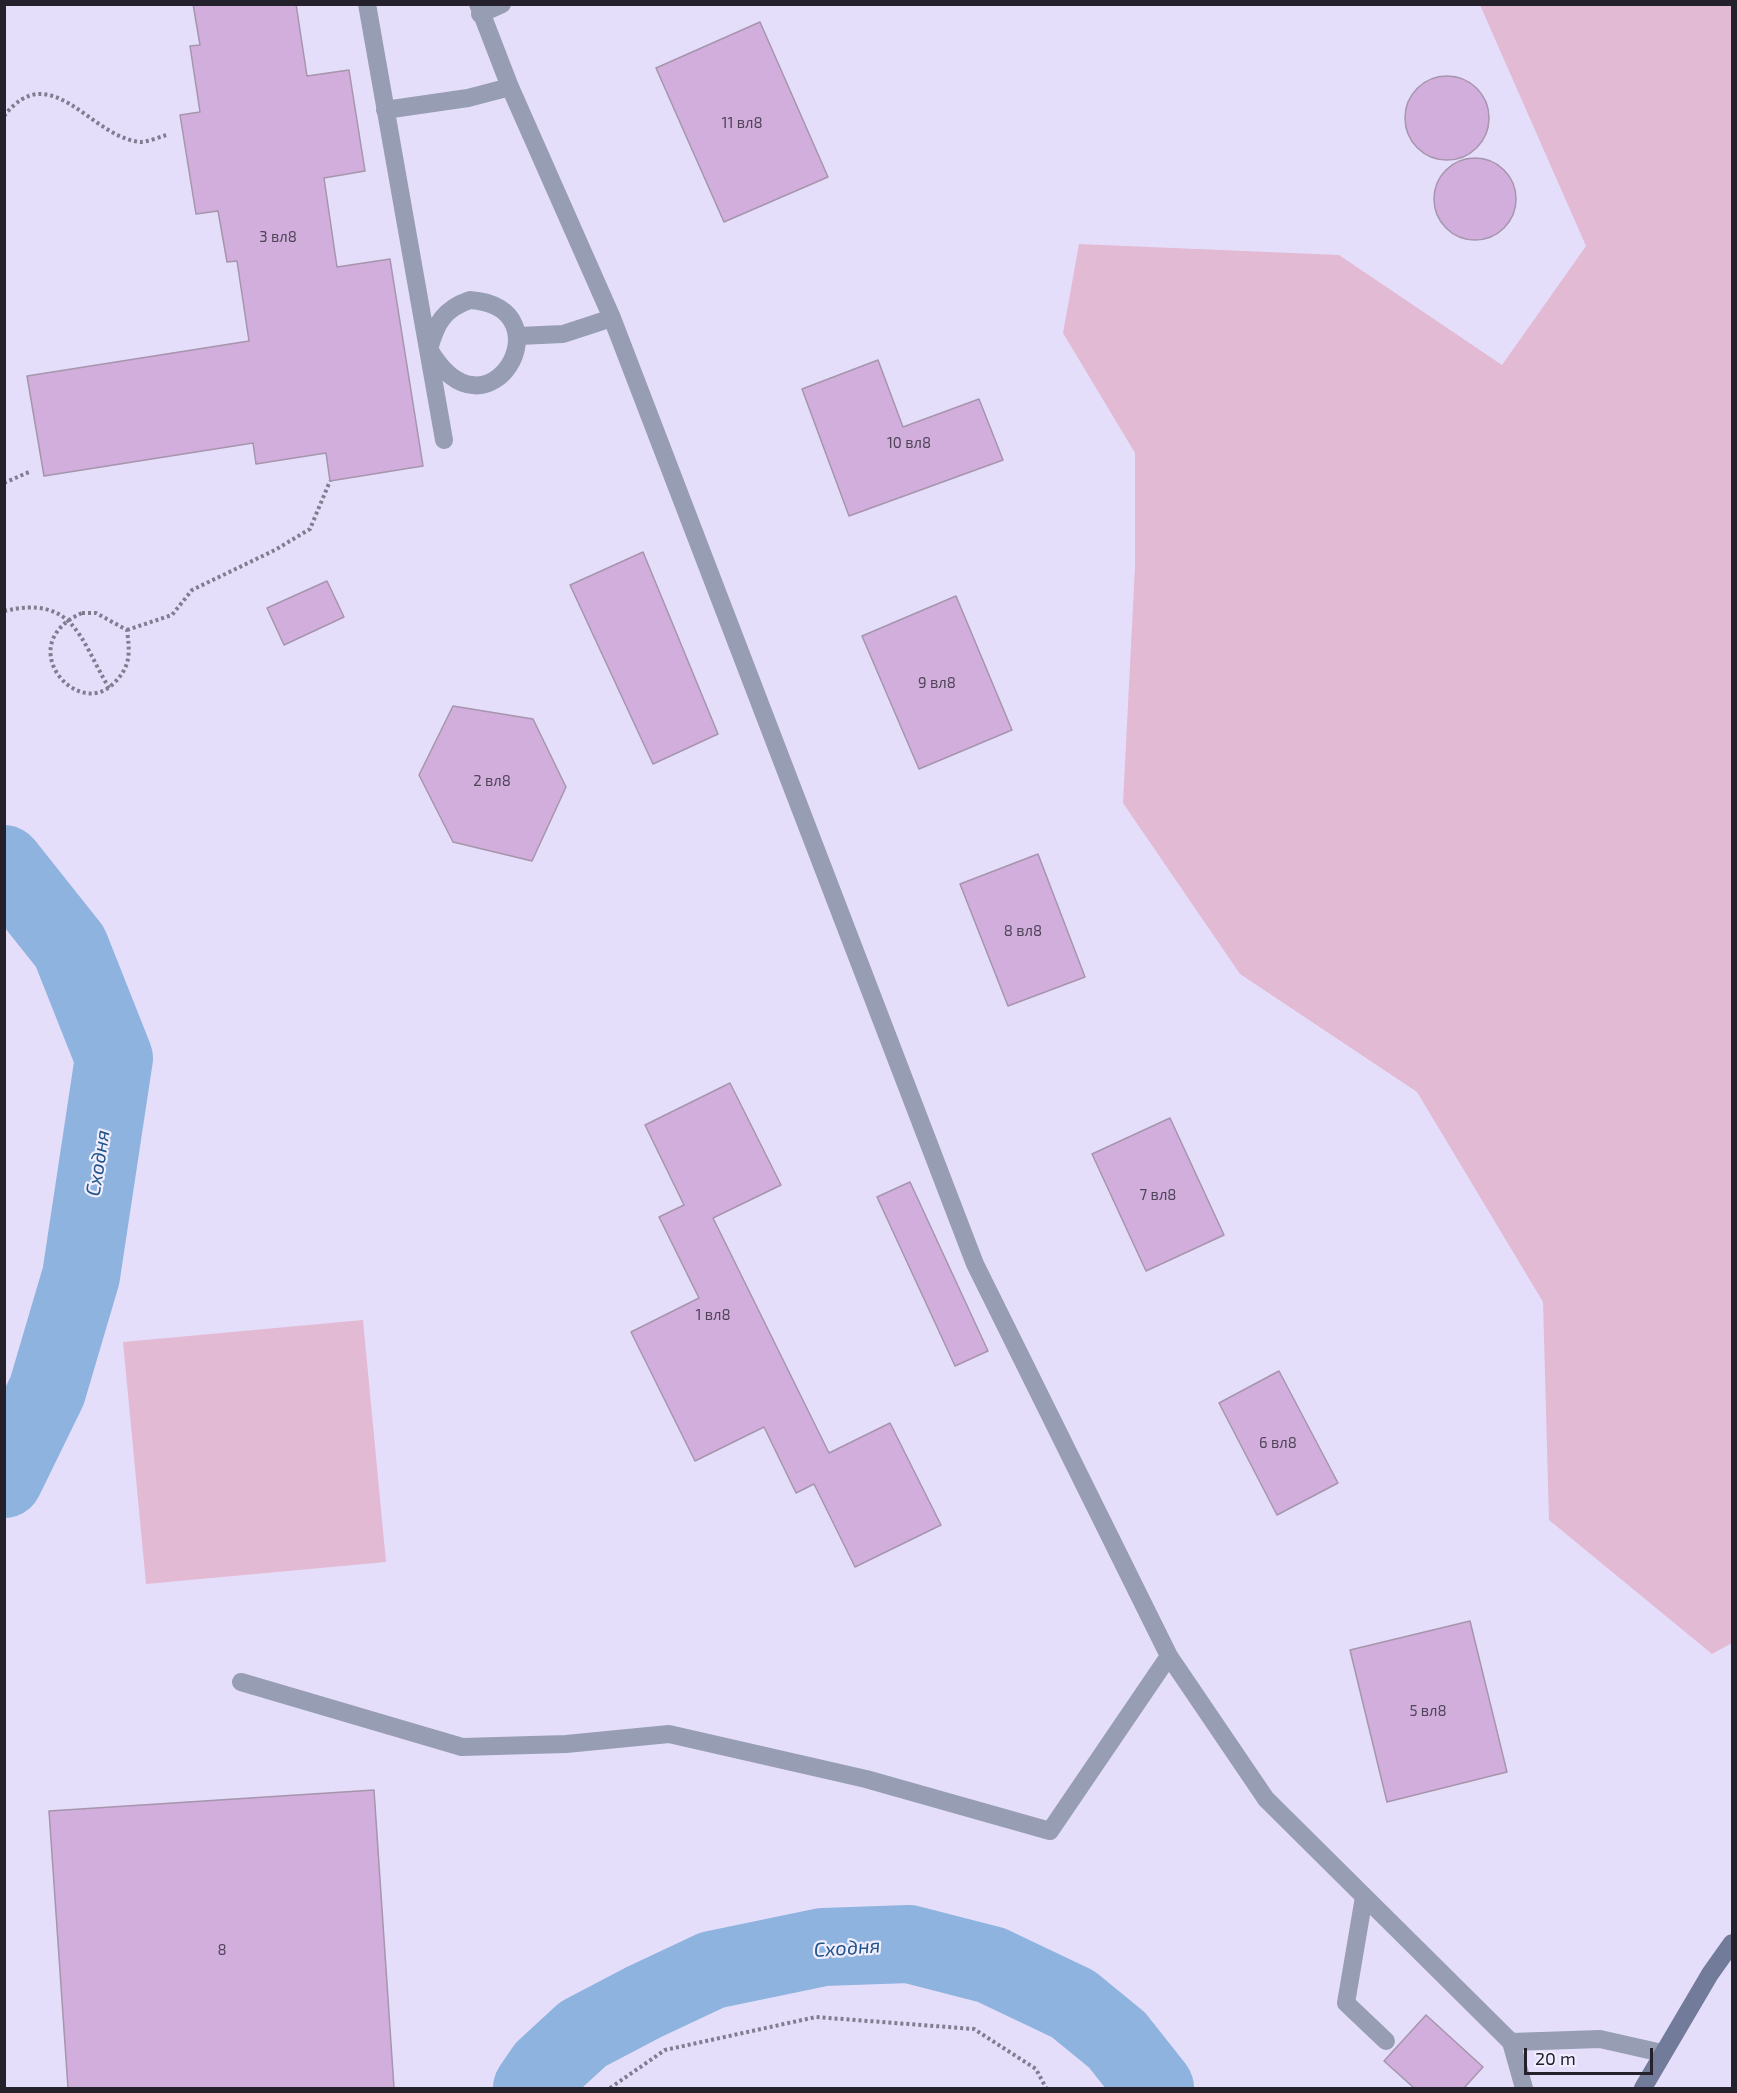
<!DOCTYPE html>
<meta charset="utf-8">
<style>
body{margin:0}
#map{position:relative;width:1737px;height:2093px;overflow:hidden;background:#e5defb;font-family:"Exo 2",sans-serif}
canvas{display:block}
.frame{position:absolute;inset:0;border:6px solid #24212c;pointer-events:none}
.scale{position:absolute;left:1524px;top:2048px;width:129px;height:27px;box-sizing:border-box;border:3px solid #24212c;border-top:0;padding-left:8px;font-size:18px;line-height:21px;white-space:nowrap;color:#24212c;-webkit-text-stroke:4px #f1eeff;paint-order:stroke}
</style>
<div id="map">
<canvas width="1737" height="2093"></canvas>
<div class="frame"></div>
<div class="scale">20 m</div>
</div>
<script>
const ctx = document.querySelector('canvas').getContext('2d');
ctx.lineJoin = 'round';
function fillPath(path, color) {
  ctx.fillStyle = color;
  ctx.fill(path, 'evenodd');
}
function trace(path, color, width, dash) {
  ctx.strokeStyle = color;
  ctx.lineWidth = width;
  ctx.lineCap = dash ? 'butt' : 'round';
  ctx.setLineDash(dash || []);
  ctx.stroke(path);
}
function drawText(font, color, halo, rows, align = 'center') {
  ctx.font = font + ' "Exo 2",sans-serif';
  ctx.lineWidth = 4.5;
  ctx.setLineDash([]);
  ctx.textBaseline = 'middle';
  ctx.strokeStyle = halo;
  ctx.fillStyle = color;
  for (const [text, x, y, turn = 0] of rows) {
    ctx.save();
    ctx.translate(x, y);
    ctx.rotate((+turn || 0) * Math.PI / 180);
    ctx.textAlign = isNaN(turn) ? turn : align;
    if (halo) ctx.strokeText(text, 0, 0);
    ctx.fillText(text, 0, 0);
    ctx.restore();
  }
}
const green = new Path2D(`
 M1480 5H1732V1643L1712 1654 1549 1520 1543 1302 1417 1092 1240 974 1123 803 1135 566V453L1063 333 1079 244 1339 255 1502 365 1586 246Z
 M363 1320 386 1562 146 1584 123 1342Z`);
const river = new Path2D(`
 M4 864 70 947 114 1058 81 1276 47 1391 4 1479
 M532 2088 545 2069 583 2034 644 2002 712 1970 823 1947 909 1944 991 1965 1073 2004 1117 2040 1155 2088`);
const building = new Path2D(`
 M193 4H296L307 76 349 70 365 171 324 178 337 267 390 259 423 466 330 481 326 453 256 464 253 443 44 476 27 376 249 341 237 261 227 262 218 211 196 214 180 115 200 112 190 46 200 45Z
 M760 22 828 177 724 222 656 68Z
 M1405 118a42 42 0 1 1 84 0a42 42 0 1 1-84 0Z
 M1434 199a41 41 0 1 1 82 0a41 41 0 1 1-82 0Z
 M878 360 903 427 979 399 1003 460 849 516 802 389Z
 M643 552 718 734 653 764 570 585Z
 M327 581 344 617 284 645 267 608Z
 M956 596 1012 730 919 769 862 636Z
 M453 706 533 719 566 787 532 861 453 842 419 775Z
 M1038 854 1085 977 1008 1006 960 884Z
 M730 1083 781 1185 713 1218 829 1453 890 1423 941 1525 855 1567 814 1484 796 1493 764 1427 695 1461 631 1332 699 1298 659 1217 684 1205 645 1125Z
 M1170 1118 1224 1235 1146 1271 1092 1154Z
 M910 1182 988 1351 955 1366 877 1197Z
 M1279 1371 1338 1483 1277 1515 1219 1403Z
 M1470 1621 1507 1772 1387 1802 1350 1650Z
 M374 1790 394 2088H68L49 1811Z
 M1426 2015 1483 2067 1464 2088H1414L1384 2061Z`);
const path = new Path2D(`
 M4 116C51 56 90 137 140 142 148 142 159 137 167 135
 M4 483 29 472
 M4 611C74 595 79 637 109 688
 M82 613H96L127 630C130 653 131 667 113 684 77 720 11 644 82 613Z
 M127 630 172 615 192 590 275 550 310 529 330 481
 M610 2088 665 2050 816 2017 974 2029 1036 2069 1046 2088`);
const lane = new Path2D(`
 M367 4 444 440
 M478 4 510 87 612 318 975 1264 1169 1656 1266 1799 1511 2042 1524 2088
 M480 14 502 4
 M385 110 468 98 510 87
 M470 300C570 307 488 451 429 349 436 324 443 309 470 300Z
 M519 336 563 334 612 318
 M241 1682 462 1747 566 1744 669 1734 866 1779 1050 1831 1169 1656
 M1364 1897 1346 2003 1386 2041
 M1511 2042 1600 2039 1662 2053`);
const secondary = new Path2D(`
 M1643 2088 1710 1974 1732 1943`);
const numberNames = [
 ["11 вл8",742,123],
 ["3 вл8",278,237],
 ["10 вл8",909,443],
 ["9 вл8",937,683],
 ["2 вл8",492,781],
 ["8 вл8",1023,931],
 ["7 вл8",1158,1195],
 ["1 вл8",713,1315],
 ["6 вл8",1278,1443],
 ["5 вл8",1428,1711],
 ["8",222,1950]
];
const waterNames = [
 ["Сходня",98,1163,-81],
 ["Сходня",847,1948,-4]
];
fillPath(green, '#e2bad4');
trace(river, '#8eb3de', 78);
fillPath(building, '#d1aedc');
trace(building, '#a695ac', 1.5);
trace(path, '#817d90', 4, [3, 3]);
trace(lane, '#979db3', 18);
trace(secondary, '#737b9b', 18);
drawText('15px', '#4f4458', null, numberNames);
drawText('italic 20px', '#22558b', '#f1eeff', waterNames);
</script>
